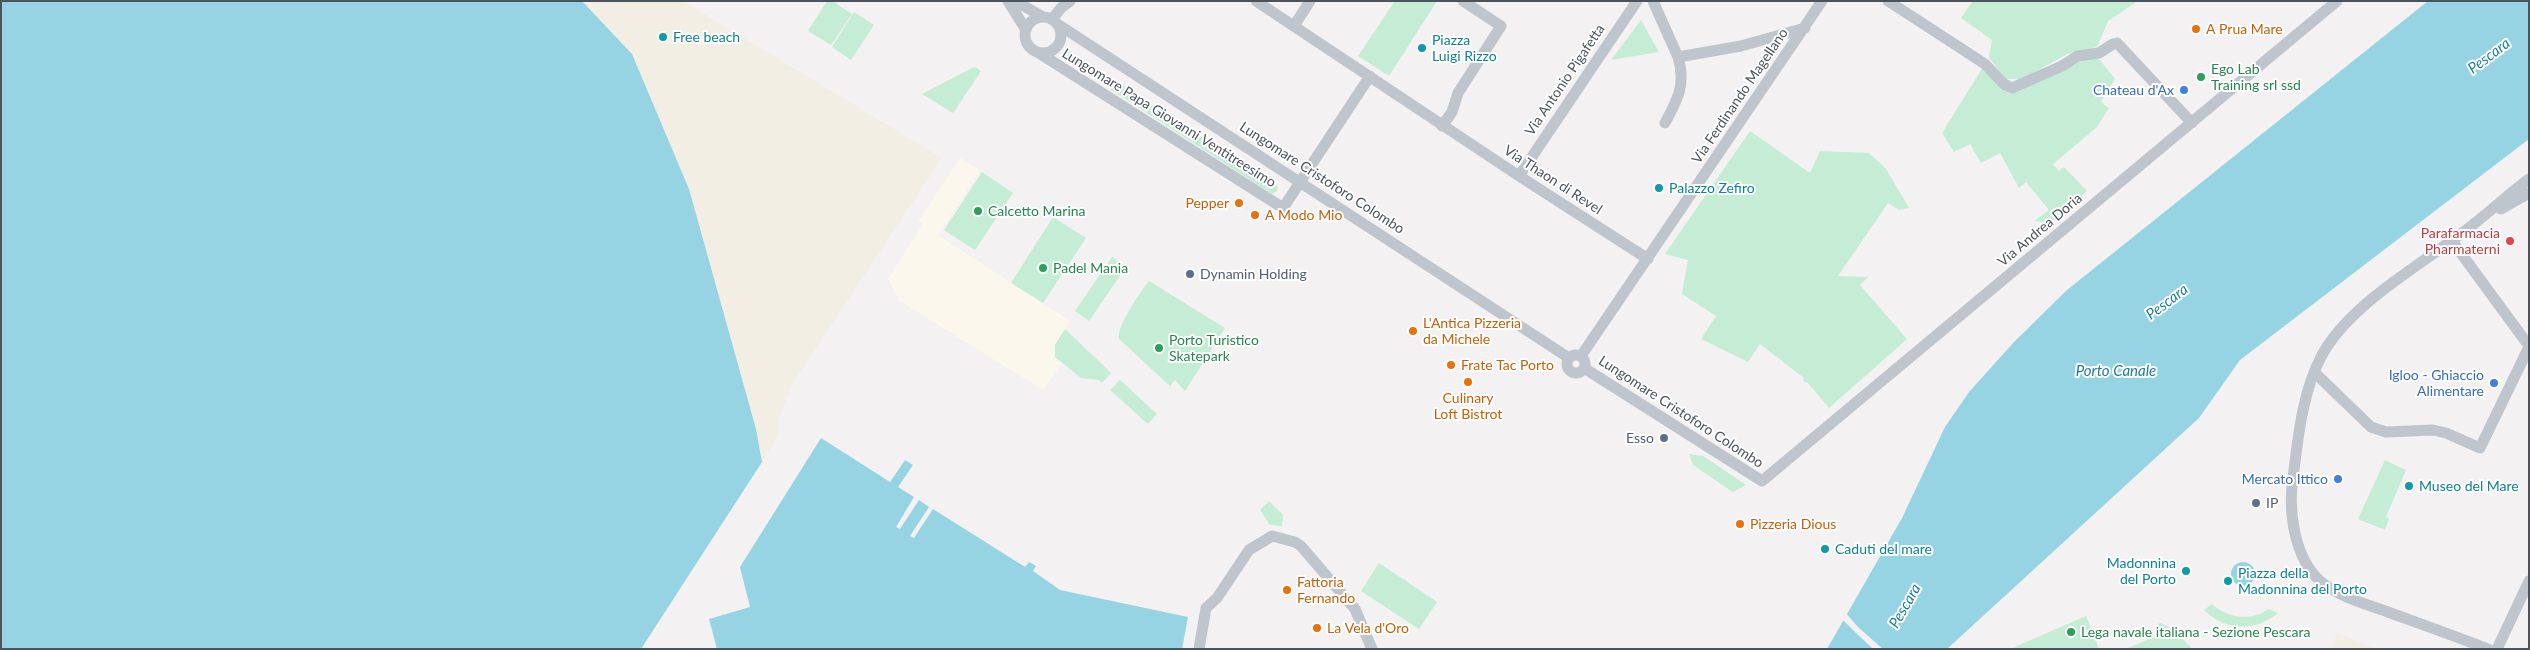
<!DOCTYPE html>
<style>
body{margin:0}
#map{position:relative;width:2530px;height:650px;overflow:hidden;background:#f3f1f1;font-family:Lato,sans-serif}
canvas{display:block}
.frame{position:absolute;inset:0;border:2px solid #4b545d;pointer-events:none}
</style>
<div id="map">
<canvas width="2530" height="650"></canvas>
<div class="frame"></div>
</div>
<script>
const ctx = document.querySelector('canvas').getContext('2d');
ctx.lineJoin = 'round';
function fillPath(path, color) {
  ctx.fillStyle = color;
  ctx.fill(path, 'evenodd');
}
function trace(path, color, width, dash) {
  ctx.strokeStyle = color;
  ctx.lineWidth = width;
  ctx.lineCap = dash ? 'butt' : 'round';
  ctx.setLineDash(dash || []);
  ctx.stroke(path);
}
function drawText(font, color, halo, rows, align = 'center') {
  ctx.font = font + ' Lato,sans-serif';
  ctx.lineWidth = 4;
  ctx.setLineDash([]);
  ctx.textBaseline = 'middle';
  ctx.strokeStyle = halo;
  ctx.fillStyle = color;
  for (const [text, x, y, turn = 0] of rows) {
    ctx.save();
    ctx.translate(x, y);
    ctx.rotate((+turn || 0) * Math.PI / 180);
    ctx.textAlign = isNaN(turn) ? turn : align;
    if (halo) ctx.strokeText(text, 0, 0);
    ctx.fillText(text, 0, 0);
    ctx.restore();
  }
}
const commercial = new Path2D(`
 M960 158 980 170 938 235 1070 321 1055 345V356L1063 362 1043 390 900 301 888 279 923 224 918 221Z`);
const green = new Path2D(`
 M827 1H832L852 14 831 45 808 31Z
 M1395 1H1437L1389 76 1358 56Z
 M1973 1H2138L2108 21 2097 47 2067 54 2022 79H2006L1989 58 1992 40 1961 18Z
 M854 12 874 25 851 60 832 47Z
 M1641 20 1659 52 1611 60Z
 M1069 50 1278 187 1277 191 1272 194 1067 61 1064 56Z
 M2089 58 2099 59 2115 79 2101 102 2109 108 2096 128 2053 164 2059 171 2064 167 2087 191 2050 223 2034 221 2049 210 2026 182 2019 188 2000 153 1981 163 1970 144 1954 152 1942 133 1983 67 2009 94Z
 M974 67 981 71 953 113 922 94Z
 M1750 131 1810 173 1820 151 1869 153 1886 169 1909 208 1899 210 1888 203 1838 276 1868 277 1860 285 1907 339 1829 408 1808 383 1803 381 1804 378 1760 344 1748 362 1701 339 1716 316 1682 294 1688 260 1665 254Z
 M982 172 1013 193 975 250 944 230Z
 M1053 217 1086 238 1043 303 1011 283Z
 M1112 257 1126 267 1089 321 1075 311Z
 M1149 281 1225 328 1185 391 1175 380 1170 386 1119 339C1116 327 1141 291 1149 281Z
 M1065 329 1111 373 1102 383 1099 380 1081 378 1055 357V345Z
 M1120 380 1157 414 1148 424 1110 390Z
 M1689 454 1703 456 1746 485 1733 492 1693 465Z
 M2385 460 2406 470 2386 517 2389 519 2385 530 2358 519Z
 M1269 501 1283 515 1282 526 1270 525 1260 510Z
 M1379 563 1437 602 1419 629 1361 591Z
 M2212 604C2227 618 2252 622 2268 609L2278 613C2255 632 2225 631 2204 610Z
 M2086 616 2099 649H2010Z
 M2161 623 2172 629 2193 649H2126L2158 635V624Z`);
const sand = new Path2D(`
 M582 1H683L942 158 792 384 778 421 779 435 762 462 756 429 689 189 632 54Z
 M2337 633 2378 649H2332Z`);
const water = new Path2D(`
 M1 1H582L632 54 689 189 756 429 762 462 641 649H1Z
 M2428 1H2529V139L2240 360 2199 418 1947 649H1827L1902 518 1945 427 1969 392 2014 342 2067 290Z
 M821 438 890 482 905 460 913 465 898 487 914 497 896 527 900 529 919 500 929 507 910 536 914 538 933 509 1025 567 1029 562 1036 566 1033 571 1060 590 1188 617 1182 649H717L709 619 750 607 740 567Z
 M2231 574a12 12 0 1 1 24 0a12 12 0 1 1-24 0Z`);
const pier = new Path2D(`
 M1845 612 1858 627 1883 649H1873L1856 633 1841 618Z`);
const minor = new Path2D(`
 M1008 1 1026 30
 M1015 1 1043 17
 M1256 1 1519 176 1648 259
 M1653 1 1678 57 1741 46 1805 28
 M1888 1 1985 64 2004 84 2012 88 2062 66 2078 56 2099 53 2113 44 2117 43 2192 123
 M1025 35a18 18 0 1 1 36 0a18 18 0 1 1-36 0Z
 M1052 19 1062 7 1070 1
 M1059 25 1569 358
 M1294 26 1310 1
 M1039 53 1283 208 1370 76
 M1665 123C1678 99 1686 84 1678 57
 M1442 126 1452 112 1458 93 1501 26 1463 1
 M1519 176 1637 1
 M2501 209 2529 193
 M2452 241 2529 346
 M1567 364a9 9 0 1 1 18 0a9 9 0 1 1-18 0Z
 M1581 356 1822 1
 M1584 368 1762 481 2337 1
 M2314 372 2371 427 2386 432 2433 430 2446 433 2480 448 2529 347
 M1199 649 1206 608 1217 598 1249 550 1272 536 1295 542 1301 546 1355 609 1372 649
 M2488 649C2455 636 2421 624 2388 612 2366 604 2339 597 2320 581 2294 557 2288 511 2293 478 2298 439 2302 393 2321 357 2346 308 2414 269 2458 236 2483 218 2505 197 2529 179
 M2497 649 2529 581`);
const markers = [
 [2196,29,5,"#e8710a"],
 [663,37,5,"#0f9aa8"],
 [1422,48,5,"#0f9aa8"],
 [2201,77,5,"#2e9e5b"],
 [2184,90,5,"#3f7fe0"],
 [1659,188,5,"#0f9aa8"],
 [1239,203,5,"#e8710a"],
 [978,211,5,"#2e9e5b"],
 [1255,215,5,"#e8710a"],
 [2510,241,5,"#e0444e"],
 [1043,268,5,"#2e9e5b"],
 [1190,274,5,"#5c6f8a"],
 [1413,331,5,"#e8710a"],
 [1159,348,5,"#2e9e5b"],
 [1451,365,5,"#e8710a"],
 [1468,382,5,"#e8710a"],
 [2494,383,5,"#3f7fe0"],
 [1664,438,5,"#5c6f8a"],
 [2338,479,5,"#3f7fe0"],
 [2409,486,5,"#0f9aa8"],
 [2256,503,5,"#5c6f8a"],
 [1740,524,5,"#e8710a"],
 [1825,549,5,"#0f9aa8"],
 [2186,571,5,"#0f9aa8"],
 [2228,581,5,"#0f9aa8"],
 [1287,590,5,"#e8710a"],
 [1317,628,5,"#e8710a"],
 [2071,632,5,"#2e9e5b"]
];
const foodNames = [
 ["A Prua Mare",2206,29],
 ["Pepper",1229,203,"right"],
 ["A Modo Mio",1265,215],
 ["L'Antica Pizzeria",1423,323],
 ["da Michele",1423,339],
 ["Frate Tac Porto",1461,365],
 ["Culinary",1468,398,"center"],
 ["Loft Bistrot",1468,414,"center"],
 ["Pizzeria Dious",1750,524],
 ["Fattoria",1297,582],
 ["Fernando",1297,598],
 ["La Vela d'Oro",1327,628]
];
const cultureNames = [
 ["Free beach",673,37],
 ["Piazza",1432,40],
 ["Luigi Rizzo",1432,56],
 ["Palazzo Zefiro",1669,188],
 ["Museo del Mare",2419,486],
 ["Caduti del mare",1835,549],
 ["Madonnina",2176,563,"right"],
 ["del Porto",2176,579,"right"],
 ["Piazza della",2238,573],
 ["Madonnina del Porto",2238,589]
];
const leisureNames = [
 ["Ego Lab",2211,69],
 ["Training srl ssd",2211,85],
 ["Calcetto Marina",988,211],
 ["Padel Mania",1053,268],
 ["Porto Turistico",1169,340],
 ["Skatepark",1169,356],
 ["Lega navale italiana - Sezione Pescara",2081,632]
];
const streetNames = [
 ["Via Antonio Pigafetta",1565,80,-56],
 ["Via Ferdinando Magellano",1740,96,-56],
 ["Lungomare Papa Giovanni Ventitreesimo",1169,118,32],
 ["Lungomare Cristoforo Colombo",1322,178,33],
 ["Via Thaon di Revel",1553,180,33],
 ["Via Andrea Doria",2040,230,-40],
 ["Lungomare Cristoforo Colombo",1681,412,33]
];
const shopNames = [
 ["Chateau d'Ax",2174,90],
 ["Igloo - Ghiaccio",2484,375],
 ["Alimentare",2484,391],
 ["Mercato Ittico",2328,479]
];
const healthNames = [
 ["Parafarmacia",2500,233],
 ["Pharmaterni",2500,249]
];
const serviceNames = [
 ["Dynamin Holding",1200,274],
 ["Esso",1654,438,"right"],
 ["IP",2266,503]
];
const waterNames = [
 ["Pescara",2489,56,-37],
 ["Pescara",2167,302,-37],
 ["Porto Canale",2116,371],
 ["Pescara",1905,606,-60]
];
fillPath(commercial, '#fbf7ed');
fillPath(green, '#c5ecd4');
fillPath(sand, '#f2eee4');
fillPath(water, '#96d4e4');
fillPath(pier, '#f3f1f1');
trace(minor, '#bec5cc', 11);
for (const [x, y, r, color] of markers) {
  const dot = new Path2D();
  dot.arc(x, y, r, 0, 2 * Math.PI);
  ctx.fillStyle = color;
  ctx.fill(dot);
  trace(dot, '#fff', 2);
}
drawText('14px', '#c56008', '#fff', foodNames, 'left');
drawText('14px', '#0d838f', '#fff', cultureNames, 'left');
drawText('14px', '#27864d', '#fff', leisureNames, 'left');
drawText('14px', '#4b545d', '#fff', streetNames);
drawText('14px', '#366cbe', '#fff', shopNames, 'right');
drawText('14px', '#be3a42', '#fff', healthNames, 'right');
drawText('14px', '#4e5e75', '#fff', serviceNames, 'left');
drawText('italic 15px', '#1a7e98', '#fff', waterNames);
</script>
